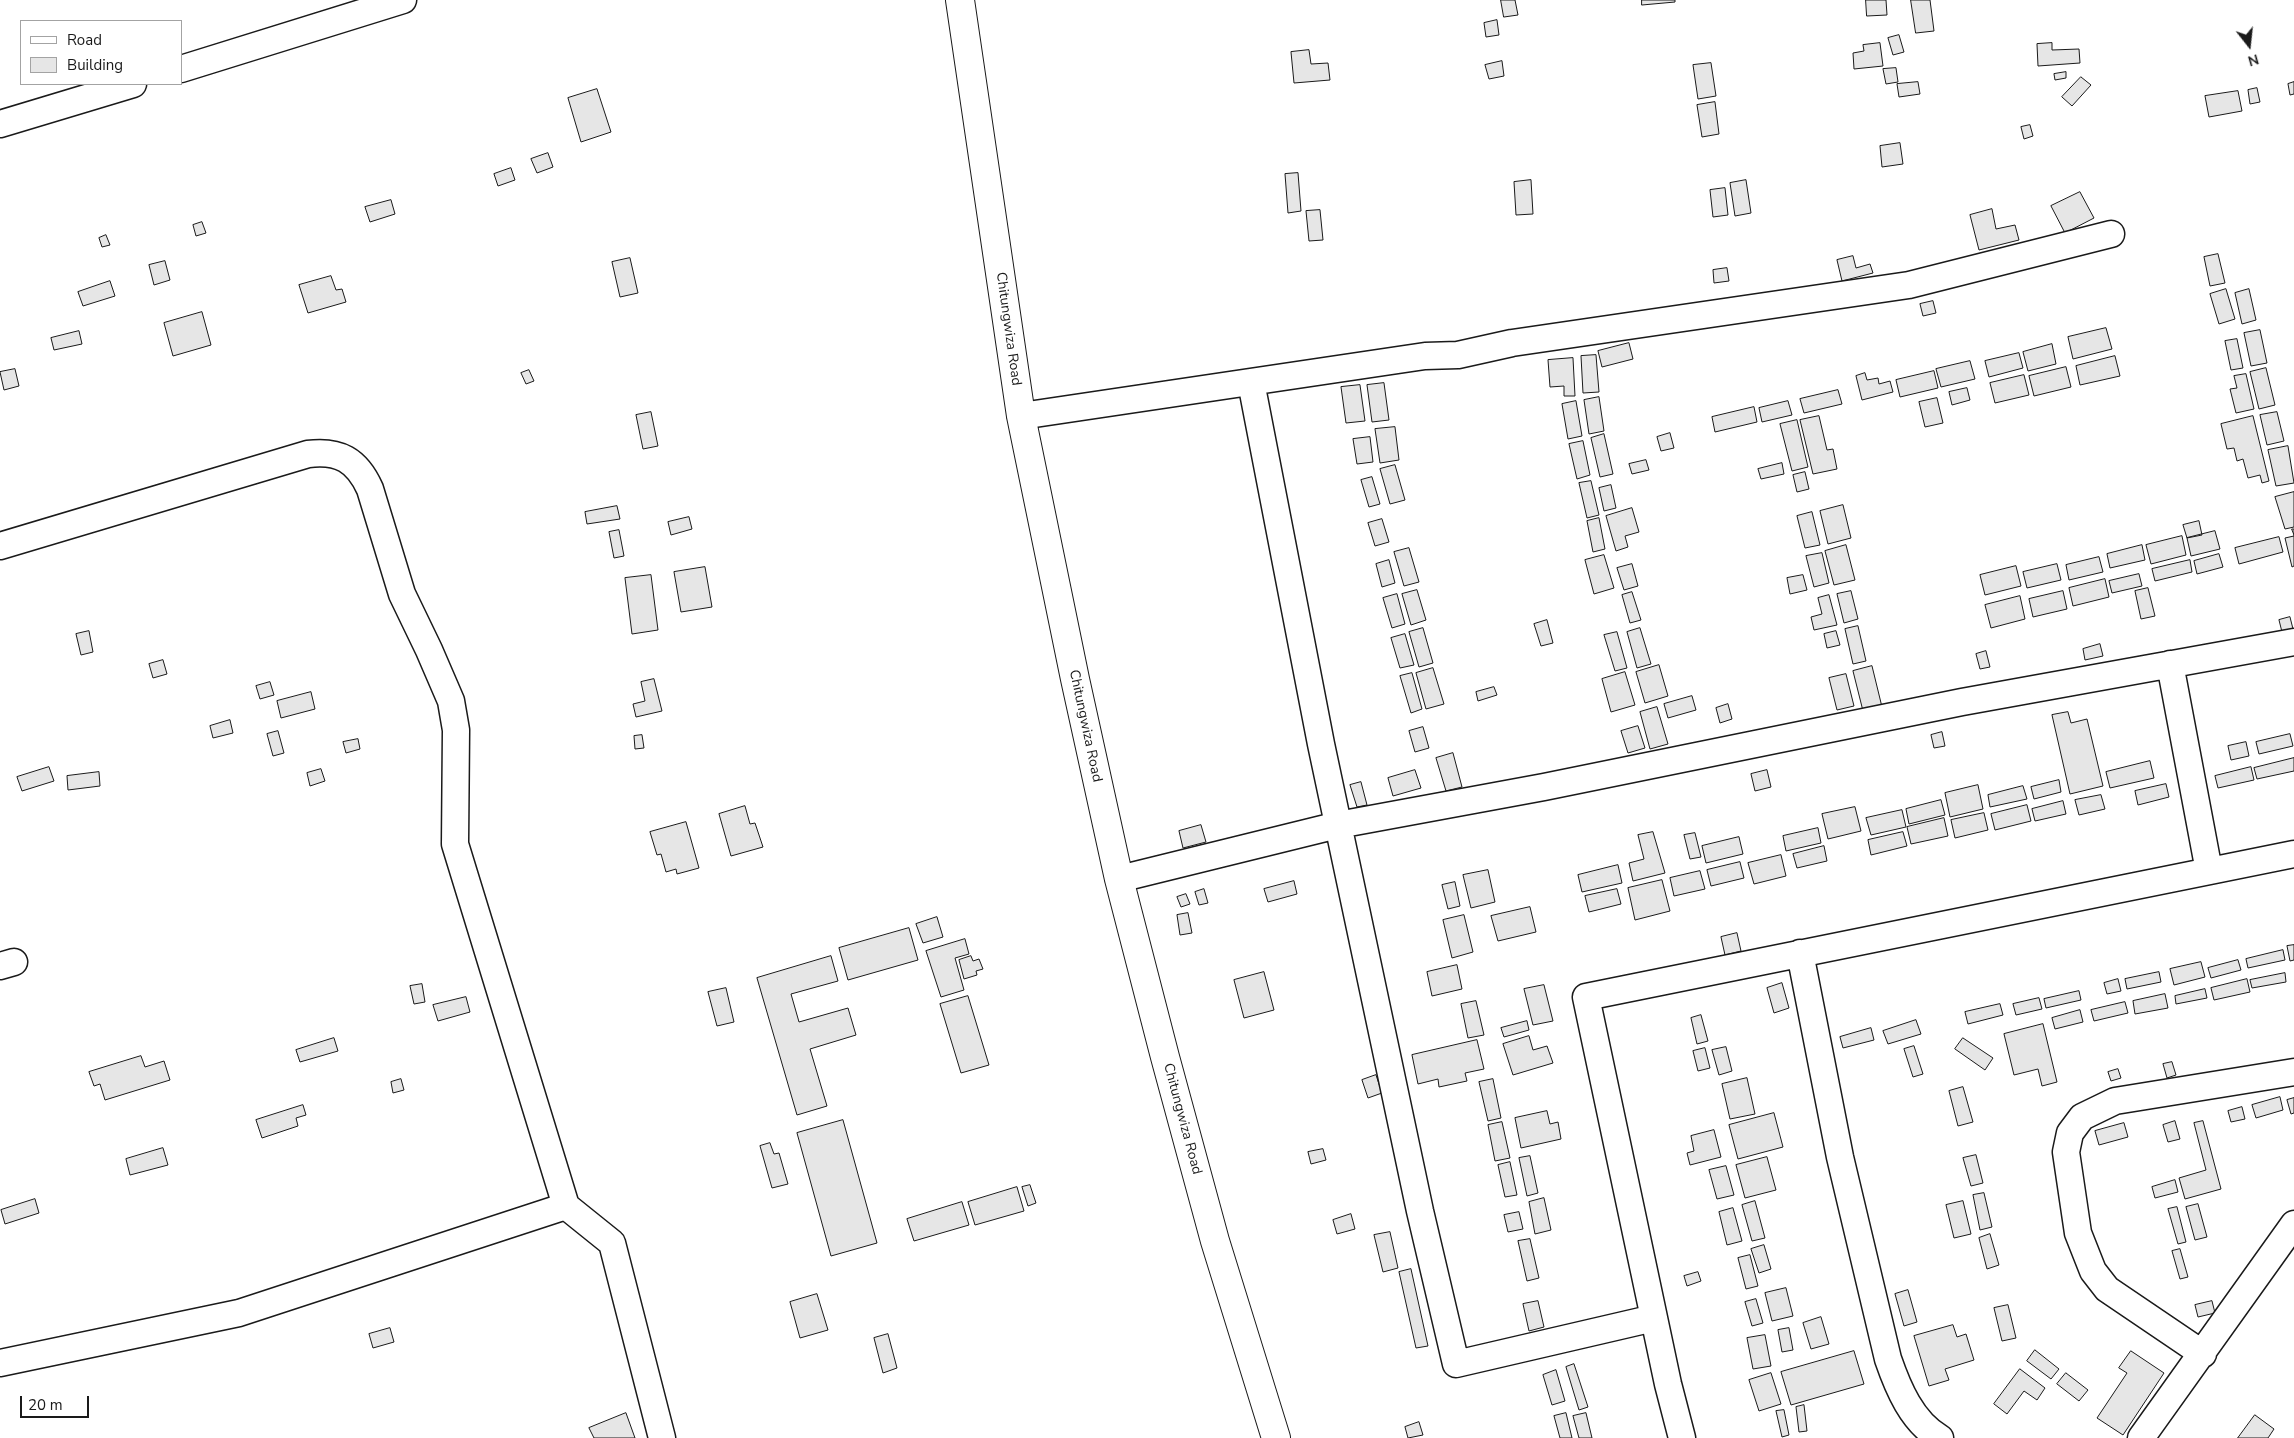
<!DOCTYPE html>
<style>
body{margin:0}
#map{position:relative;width:2294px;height:1438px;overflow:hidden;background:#fff;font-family:"Nunito Sans",sans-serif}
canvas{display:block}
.legend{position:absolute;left:20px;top:20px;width:162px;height:65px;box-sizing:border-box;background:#fff;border:1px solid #a3a3a3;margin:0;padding:6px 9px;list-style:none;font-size:15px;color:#1a1a1a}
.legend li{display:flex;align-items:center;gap:10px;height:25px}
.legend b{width:25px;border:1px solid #a3a3a3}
.north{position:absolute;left:2224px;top:20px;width:50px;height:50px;-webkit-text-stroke:4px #fff;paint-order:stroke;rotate:164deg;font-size:14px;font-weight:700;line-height:20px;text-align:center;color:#1a1a1a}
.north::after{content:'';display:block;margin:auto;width:18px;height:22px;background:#1a1a1a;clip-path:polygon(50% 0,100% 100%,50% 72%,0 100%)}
.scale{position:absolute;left:20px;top:1396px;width:69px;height:22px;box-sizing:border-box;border:2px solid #1a1a1a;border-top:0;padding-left:6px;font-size:15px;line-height:18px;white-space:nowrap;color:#1a1a1a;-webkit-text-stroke:4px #fff;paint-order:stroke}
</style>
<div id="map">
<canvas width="2294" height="1438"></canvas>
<ul class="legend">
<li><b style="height:6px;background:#fff"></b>Road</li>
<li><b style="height:14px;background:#e6e6e6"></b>Building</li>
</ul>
<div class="north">N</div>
<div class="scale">20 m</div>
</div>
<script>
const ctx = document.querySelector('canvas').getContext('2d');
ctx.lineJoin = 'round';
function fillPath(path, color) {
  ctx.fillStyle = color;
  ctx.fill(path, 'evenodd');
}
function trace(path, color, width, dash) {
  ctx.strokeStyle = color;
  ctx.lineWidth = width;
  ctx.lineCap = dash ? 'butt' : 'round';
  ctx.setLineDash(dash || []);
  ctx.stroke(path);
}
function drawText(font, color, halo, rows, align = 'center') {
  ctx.font = font + ' "Nunito Sans",sans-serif';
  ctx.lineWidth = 4;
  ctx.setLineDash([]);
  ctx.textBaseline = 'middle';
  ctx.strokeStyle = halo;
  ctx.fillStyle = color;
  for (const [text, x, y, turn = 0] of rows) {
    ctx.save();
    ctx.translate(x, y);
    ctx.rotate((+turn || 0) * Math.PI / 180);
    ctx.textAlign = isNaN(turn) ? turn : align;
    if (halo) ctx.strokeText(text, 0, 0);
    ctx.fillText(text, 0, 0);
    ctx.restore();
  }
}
const building = new Path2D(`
 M1501 0H1515L1518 15 1504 17Z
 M1642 0H1675V2L1642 5Z
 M1866 0H1886L1887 15 1867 16Z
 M1911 0H1930L1934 31 1916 33Z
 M1497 20 1499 35 1486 37 1484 23Z
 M1899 35 1904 52 1893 55 1888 38Z
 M1880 43 1883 66 1854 69 1853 53 1864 51 1863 45Z
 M2052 43V50L2079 49 2080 63 2038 66 2037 44Z
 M1309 50 1311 64 1328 63 1330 80 1294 83 1291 52Z
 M1502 61 1504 76 1489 79 1485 65Z
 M1711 63 1716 96 1698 99 1693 65Z
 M1896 68 1898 82 1886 84 1883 69Z
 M2066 72V78L2055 80 2054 74Z
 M2081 77 2091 85 2072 106 2062 97Z
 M1918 82 1920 94 1899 97 1897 84Z
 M2294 82V94L2290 95 2288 84Z
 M2257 88 2260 102 2250 104 2248 90Z
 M597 89 611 132 581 142 568 98Z
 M2238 91 2242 111 2209 117 2205 96Z
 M1715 102 1719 134 1702 137 1697 105Z
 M2030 125 2033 136 2024 139 2021 127Z
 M1900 143 1903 164 1882 167 1880 146Z
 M548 153 553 167 537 173 531 159Z
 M511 168 515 180 498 186 494 174Z
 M1298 173 1301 211 1288 213 1285 174Z
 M1531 180 1533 214 1516 215 1514 182Z
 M1746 180 1751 213 1735 216 1730 183Z
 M1725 188 1728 215 1713 217 1710 190Z
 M2080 192 2094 218 2065 233 2051 206Z
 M391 200 395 214 370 222 365 207Z
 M1992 209 1996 229 2015 225 2019 240 1979 250 1970 215Z
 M1320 210 1323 240 1309 241 1306 211Z
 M202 222 206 233 196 236 193 225Z
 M106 235 110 245 102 247 99 238Z
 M2218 254 2225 283 2210 286 2204 257Z
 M1853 256 1856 268 1870 264 1873 273 1842 281 1837 260Z
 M630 258 638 293 620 297 612 262Z
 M165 261 170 280 154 285 149 265Z
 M1727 268 1729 281 1714 283 1713 270Z
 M331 276 336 290 342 289 346 302 308 313 299 285Z
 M110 281 115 296 83 306 78 292Z
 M2226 289 2235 319 2219 324 2210 294Z
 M2249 289 2256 320 2242 324 2235 293Z
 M1933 301 1936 313 1923 316 1920 304Z
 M202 312 211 345 173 356 164 323Z
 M2106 328 2112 349 2073 359 2068 337Z
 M2260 330 2267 363 2251 366 2244 333Z
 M79 331 82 344 54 350 51 338Z
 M2237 339 2243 368 2231 370 2225 341Z
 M1629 343 1633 359 1602 367 1598 351Z
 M2052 344 2056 364 2028 371 2023 352Z
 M2019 353 2023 368 1989 377 1985 361Z
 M1596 355 1599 392 1583 393 1581 356Z
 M2115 356 2120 376 2080 385 2076 366Z
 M1573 358 1575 396H1564V386L1550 387 1548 360Z
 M1970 361 1975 379 1941 387 1936 369Z
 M2066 367 2071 387 2034 396 2029 376Z
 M2266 368 2275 405 2259 409 2250 372Z
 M15 369 19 386 4 390 0 372Z
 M529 370 534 381 526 384 521 373Z
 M1934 371 1938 388 1900 397 1896 380Z
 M1865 373 1867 380 1878 378 1879 384 1890 381 1893 392 1862 400 1856 376Z
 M2246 374 2254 409 2236 413 2230 389 2237 388 2234 376Z
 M2024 375 2029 395 1995 403 1990 383Z
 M1384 383 1389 420 1372 422 1367 385Z
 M1360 385 1365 421 1346 423 1341 387Z
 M1967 388 1970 400 1952 405 1949 392Z
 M1838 390 1842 404 1804 413 1800 399Z
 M1599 397 1604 431 1589 434 1584 400Z
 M1937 398 1943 423 1925 427 1919 402Z
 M1576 401 1582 436 1568 439 1562 404Z
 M1788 401 1792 415 1762 422 1759 408Z
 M1754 407 1757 422 1715 432 1712 417Z
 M651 412 658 446 643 449 636 415Z
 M2277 412 2284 441 2267 445 2260 415Z
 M1819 416 1827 450 1833 449 1837 469 1813 474 1800 420Z
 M2253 416 2269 481 2262 483 2260 475 2248 478 2243 459 2237 461 2234 448 2227 449 2221 424Z
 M1797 420 1808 467 1792 471 1780 424Z
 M1395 427 1399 460 1380 463 1375 429Z
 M1670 433 1674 448 1661 451 1657 437Z
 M1604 434 1613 474 1600 477 1591 438Z
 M1370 437 1373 462 1357 464 1353 439Z
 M1583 441 1590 475 1577 479 1569 444Z
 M2288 446 2294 483 2276 486 2268 450Z
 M1646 460 1649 470 1632 474 1629 464Z
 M1782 463 1784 474 1761 479 1758 469Z
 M1395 465 1405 500 1390 504 1380 469Z
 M1805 472 1809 489 1797 492 1793 475Z
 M1372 477 1380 504 1369 507 1361 480Z
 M1591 481 1599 515 1587 518 1579 483Z
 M1611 485 1616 508 1604 511 1599 488Z
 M2294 492V527L2285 529 2275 497Z
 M1843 505 1851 538 1828 544 1820 511Z
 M617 506 620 519 587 524 585 512Z
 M1632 508 1639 532 1625 536 1628 547 1616 551 1606 516Z
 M1812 512 1820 545 1805 548 1797 516Z
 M689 517 692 529 671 535 668 522Z
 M1599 518 1605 549 1593 552 1587 521Z
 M1382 519 1389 542 1375 546 1368 523Z
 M2199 521 2202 535 2187 538 2183 525Z
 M2292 529H2294V566L2292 567 2285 538 2294 536Z
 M619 530 624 556 614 558 609 532Z
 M2215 531 2220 549 2191 556 2187 538Z
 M2182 536 2186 555 2151 564 2146 545Z
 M2279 537 2283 552 2239 564 2235 548Z
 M1846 545 1855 580 1834 585 1825 551Z
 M2142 545 2145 560 2110 568 2107 554Z
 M1409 548 1419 582 1404 586 1394 552Z
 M1822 553 1829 583 1814 587 1806 556Z
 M2219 554 2223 567 2197 574 2194 561Z
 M1604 555 1614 588 1594 594 1585 560Z
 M2099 557 2103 572 2069 580 2066 565Z
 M1389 560 1395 583 1382 587 1376 564Z
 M2190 560 2192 572 2155 581 2152 569Z
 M1632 564 1638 586 1624 590 1617 568Z
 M2057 564 2061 580 2027 588 2023 572Z
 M2016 566 2021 586 1985 595 1980 575Z
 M705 567 712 607 681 612 674 572Z
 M2139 574 2142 586 2112 593 2109 581Z
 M651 575 658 630 632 634 625 578Z
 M1803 575 1807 590 1790 594 1787 578Z
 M2105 579 2109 597 2073 606 2069 588Z
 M2148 588 2155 616 2141 619 2135 591Z
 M1417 590 1426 620 1411 625 1402 594Z
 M1851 591 1858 619 1844 623 1837 594Z
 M2063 591 2067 609 2033 617 2029 599Z
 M1632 592 1641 620 1630 623 1622 595Z
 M1397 594 1405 624 1392 628 1383 598Z
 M1829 595 1837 625 1814 630 1811 617 1822 614 1818 598Z
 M2020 596 2025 619 1991 628 1985 605Z
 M2290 617 2293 629 2282 632 2279 620Z
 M1547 620 1553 643 1541 646 1534 624Z
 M1858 626 1866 661 1853 664 1845 629Z
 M1423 628 1433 663 1419 667 1409 632Z
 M1640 628 1651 664 1637 668 1627 632Z
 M89 631 93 652 81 655 76 634Z
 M1836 631 1840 645 1827 648 1824 634Z
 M1617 632 1627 668 1615 671 1604 635Z
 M1405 634 1414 665 1400 668 1391 638Z
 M2100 644 2103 656 2085 660 2083 649Z
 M1986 651 1990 667 1980 669 1976 654Z
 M163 660 167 674 153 678 149 664Z
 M1659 665 1668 696 1645 703 1636 672Z
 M1872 666 1882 707 1863 711 1853 671Z
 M1433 668 1444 704 1426 709 1416 673Z
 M1625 672 1635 705 1611 712 1602 679Z
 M1412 673 1422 709 1411 713 1400 676Z
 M1846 674 1854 706 1837 710 1829 678Z
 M654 679 662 711 636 717 633 704 645 701 641 682Z
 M270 682 274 695 260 699 256 686Z
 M1494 687 1497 695 1478 701 1476 692Z
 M311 692 315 709 281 718 277 701Z
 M1692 696 1696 710 1668 718 1664 704Z
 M1728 704 1732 719 1720 723 1716 708Z
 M1657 707 1668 744 1650 749 1640 712Z
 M2068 712 2071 723 2087 719 2103 786 2070 794 2052 715Z
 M230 720 233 733 213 738 210 726Z
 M1638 726 1645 748 1628 753 1621 731Z
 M1423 727 1429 748 1415 752 1409 731Z
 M278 731 284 753 273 756 267 734Z
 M1942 732 1945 746 1934 748 1931 735Z
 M2290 734 2293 746 2259 754 2256 742Z
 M642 735 644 748 635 749 634 736Z
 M358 739 360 749 346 753 343 742Z
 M2246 742 2249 756 2231 760 2228 746Z
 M1453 753 1462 787 1446 791 1436 758Z
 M2294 758V771L2257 779 2254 768Z
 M2150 761 2154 778 2110 788 2106 772Z
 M49 767 54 781 22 791 17 777Z
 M2251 767 2254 780 2218 788 2215 776Z
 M321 769 325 781 310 786 307 773Z
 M1415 770 1421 788 1393 796 1388 778Z
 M1767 770 1771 787 1755 791 1751 774Z
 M99 772 100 786 68 790 67 776Z
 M2059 780 2061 792 2034 799 2031 787Z
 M1361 782 1367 805 1357 807 1350 785Z
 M2166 784 2169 797 2138 805 2135 791Z
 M1978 785 1983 809 1950 817 1945 793Z
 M2023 786 2027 799 1990 807 1988 795Z
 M2101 795 2105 809 2079 815 2075 800Z
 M1941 800 1945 815 1909 824 1906 809Z
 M2063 801 2066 814 2035 821 2032 809Z
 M2027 805 2031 821 1995 830 1991 814Z
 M745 806 750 824 755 823 763 847 731 856 719 814Z
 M1855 807 1861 831 1828 839 1822 814Z
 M1902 810 1906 827 1871 835 1866 818Z
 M1984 813 1988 830 1955 838 1951 820Z
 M1944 818 1948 836 1911 844 1907 827Z
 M686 822 699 868 677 874 676 869 666 872 661 854 657 855 650 832Z
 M1201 825 1206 842 1183 848 1179 831Z
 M1818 828 1821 843 1786 851 1783 836Z
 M1653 832 1665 873 1633 881 1629 863 1644 859 1638 835Z
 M1903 832 1907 846 1871 855 1868 840Z
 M1695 833 1701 857 1690 859 1684 835Z
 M1739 837 1743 854 1706 863 1702 846Z
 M1824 846 1827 861 1797 868 1793 854Z
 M1781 855 1786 876 1754 884 1748 863Z
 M1740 862 1744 878 1711 886 1707 870Z
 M1618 865 1622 883 1582 892 1578 875Z
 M1488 870 1495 902 1471 908 1463 875Z
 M1700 871 1705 889 1674 896 1670 878Z
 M1662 880 1670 911 1635 920 1628 888Z
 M1294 881 1297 894 1268 902 1264 889Z
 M1455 882 1460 906 1448 909 1442 885Z
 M1204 889 1208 903 1199 905 1195 892Z
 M1617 889 1621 904 1589 912 1585 896Z
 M1186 894 1190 904 1181 907 1177 897Z
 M1530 907 1536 932 1498 941 1491 916Z
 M1188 913 1192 933 1180 935 1177 915Z
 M1464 915 1473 952 1452 958 1443 920Z
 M937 917 943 937 923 943 916 924Z
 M909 928 918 960 848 980 839 948Z
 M1737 933 1741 951 1725 955 1721 937Z
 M965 939 969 954 955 958 964 990 941 997 926 951Z
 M2294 945V960L2290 961 2287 946Z
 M2283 950 2285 960 2248 968 2246 959Z
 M831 956 838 981 791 994 799 1022 848 1008 856 1035 810 1049 827 1106 797 1115 757 978Z
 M971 956 973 961 979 959 983 969 976 971 977 975 964 979 959 960Z
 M2238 960 2241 970 2211 978 2208 968Z
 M2201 962 2205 977 2174 985 2170 969Z
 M1457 965 1462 989 1432 996 1427 972Z
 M1264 972 1274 1010 1244 1018 1234 980Z
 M2159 972 2161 982 2127 989 2125 979Z
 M2285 973 2286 982 2252 988 2250 980Z
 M2118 979 2121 991 2107 994 2104 983Z
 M2247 979 2250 992 2214 1000 2211 988Z
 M1782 983 1789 1008 1774 1013 1767 988Z
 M422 984 425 1002 414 1004 410 986Z
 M1544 985 1553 1021 1533 1025 1524 989Z
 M726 988 734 1022 717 1026 708 992Z
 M2205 989 2207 998 2176 1004 2175 996Z
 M2079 991 2081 1000 2046 1008 2044 999Z
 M2165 994 2168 1008 2135 1014 2133 1001Z
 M968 996 989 1065 961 1073 940 1004Z
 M466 997 470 1012 438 1021 433 1005Z
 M2039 998 2042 1009 2016 1015 2013 1004Z
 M1476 1001 1484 1035 1468 1038 1461 1004Z
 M2125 1002 2128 1013 2094 1021 2091 1010Z
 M2000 1004 2003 1015 1968 1024 1965 1012Z
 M2080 1010 2083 1022 2055 1029 2052 1018Z
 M1701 1015 1708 1041 1697 1044 1691 1018Z
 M1916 1020 1921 1034 1888 1044 1883 1031Z
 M1527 1021 1529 1030 1504 1037 1501 1028Z
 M2043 1024 2057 1082 2042 1086 2038 1069 2014 1075 2004 1034Z
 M1871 1028 1874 1040 1843 1048 1840 1037Z
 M1529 1036 1533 1050 1547 1046 1553 1063 1513 1075 1503 1044Z
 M334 1038 338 1051 300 1062 296 1050Z
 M1963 1038 1993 1058 1985 1070 1955 1049Z
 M1477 1040 1484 1069 1465 1073 1467 1081 1439 1087 1438 1079 1418 1084 1412 1055Z
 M1914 1046 1923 1074 1913 1077 1904 1049Z
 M1726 1047 1732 1071 1719 1075 1712 1050Z
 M1705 1048 1710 1068 1698 1071 1693 1051Z
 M141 1056 145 1067 164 1061 170 1080 105 1100 100 1084 94 1086 89 1072Z
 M2172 1062 2176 1075 2167 1078 2163 1064Z
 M2118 1069 2121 1078 2111 1081 2108 1072Z
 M1376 1075 1382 1093 1368 1098 1362 1080Z
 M1747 1078 1755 1114 1730 1119 1722 1084Z
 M401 1079 404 1090 393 1093 391 1082Z
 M1493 1079 1501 1118 1488 1121 1479 1082Z
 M1963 1087 1973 1122 1958 1126 1949 1091Z
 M2280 1097 2283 1110 2256 1118 2252 1105Z
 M2294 1098V1113L2291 1114 2287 1100Z
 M303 1105 306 1115 296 1118 298 1126 262 1138 256 1120Z
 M2242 1107 2245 1119 2231 1122 2228 1111Z
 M1547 1111 1550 1124 1558 1122 1561 1139 1521 1148 1515 1118Z
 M1774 1113 1783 1147 1738 1159 1729 1125Z
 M843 1120 877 1243 831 1256 797 1133Z
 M2175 1121 2180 1139 2168 1142 2163 1125Z
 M2203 1121 2221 1189 2185 1199 2179 1178 2206 1170 2194 1123Z
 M1502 1122 1510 1158 1495 1161 1488 1125Z
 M2124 1123 2128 1137 2099 1145 2095 1131Z
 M1714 1130 1721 1157 1690 1165 1687 1153 1694 1151 1691 1136Z
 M770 1143 774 1154 779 1153 788 1184 772 1188 760 1146Z
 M163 1148 168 1165 130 1175 126 1159Z
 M1323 1149 1326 1160 1311 1164 1308 1152Z
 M1976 1155 1983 1183 1971 1186 1963 1158Z
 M1530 1156 1538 1193 1527 1196 1519 1158Z
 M1767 1157 1776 1190 1745 1198 1736 1165Z
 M1510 1162 1517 1195 1505 1197 1498 1165Z
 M1726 1166 1734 1195 1717 1199 1709 1170Z
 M2175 1180 2178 1192 2155 1198 2152 1187Z
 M1030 1185 1036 1203 1028 1206 1022 1187Z
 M1017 1187 1024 1211 975 1225 968 1202Z
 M1984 1193 1992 1227 1980 1230 1973 1195Z
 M1544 1198 1551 1230 1535 1234 1529 1202Z
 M35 1199 39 1213 5 1224 1 1210Z
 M1755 1201 1765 1238 1752 1241 1742 1205Z
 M1963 1201 1971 1234 1954 1238 1946 1205Z
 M962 1202 969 1225 914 1241 907 1219Z
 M2198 1204 2207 1237 2195 1240 2186 1207Z
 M2177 1207 2186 1242 2178 1244 2168 1209Z
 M1733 1208 1742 1241 1727 1245 1719 1212Z
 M1519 1212 1523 1229 1508 1232 1504 1215Z
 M1351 1214 1355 1229 1337 1234 1333 1220Z
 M1390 1232 1398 1268 1383 1272 1374 1235Z
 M1990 1234 1999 1265 1987 1269 1979 1238Z
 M1530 1239 1539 1278 1527 1281 1518 1241Z
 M1764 1245 1771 1269 1759 1273 1751 1249Z
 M2180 1249 2188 1277 2180 1279 2172 1251Z
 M1750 1255 1758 1286 1746 1289 1738 1258Z
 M1411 1269 1428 1346 1416 1348 1399 1272Z
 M1698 1272 1701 1281 1687 1286 1684 1276Z
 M1786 1288 1793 1316 1772 1321 1765 1293Z
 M1908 1290 1917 1322 1904 1326 1895 1294Z
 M817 1294 828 1330 800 1338 790 1302Z
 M1756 1299 1763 1323 1752 1326 1745 1302Z
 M1538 1301 1544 1327 1529 1331 1523 1304Z
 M2212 1301 2215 1313 2198 1317 2195 1305Z
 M2008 1305 2016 1338 2002 1341 1994 1308Z
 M1821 1317 1829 1344 1811 1349 1803 1323Z
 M1953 1325 1957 1337 1966 1334 1974 1360 1945 1369 1949 1380 1929 1386 1914 1336Z
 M390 1328 394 1342 373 1348 369 1334Z
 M1789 1328 1793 1350 1782 1352 1778 1330Z
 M888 1334 897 1368 883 1373 874 1338Z
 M1765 1335 1771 1366 1753 1369 1747 1338Z
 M2035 1350 2059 1369 2051 1379 2027 1361Z
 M1854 1351 1864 1384 1791 1405 1781 1372Z
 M2131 1351 2164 1373 2123 1435 2097 1418 2127 1373 2119 1368Z
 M1574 1364 1588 1407 1579 1410 1566 1367Z
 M2020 1369 2045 1388 2037 1400 2024 1391 2007 1414 1994 1404Z
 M1556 1370 1565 1401 1552 1405 1543 1375Z
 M1771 1373 1781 1404 1759 1411 1749 1380Z
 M2066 1373 2088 1390 2079 1401 2057 1384Z
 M1804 1405 1807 1431 1799 1432 1796 1407Z
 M1784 1410 1789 1435 1782 1437 1776 1411Z
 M626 1413 635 1438H594L589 1428Z
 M1566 1413 1572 1438H1560L1554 1416Z
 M1586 1413 1592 1438H1579L1573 1416Z
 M2255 1415 2274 1429 2268 1438H2238Z
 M1419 1422 1423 1435 1408 1438 1405 1427Z`);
const minor = new Path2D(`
 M181 69 403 0
 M0 124 133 84
 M1251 382 1321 744 1420 1211 1456 1364 1654 1318
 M1021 416 1425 356 1458 355 1512 343 1909 285 2111 234
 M0 546 308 454C339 450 357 460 370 489L402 594 429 650 451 701 456 730 455 844 566 1206
 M2170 664 2209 871
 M1119 879 1338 825 1544 787 1962 702 2294 642
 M1800 953 1840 1157 1888 1359C1898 1388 1912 1422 1940 1438
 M0 966 14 962
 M2203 1354 2107 1289 2093 1271 2078 1233 2066 1152 2070 1133 2082 1117 2115 1101 2294 1072
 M0 1363 239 1313 566 1206 612 1243 662 1438
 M1682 1438 1668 1384 1586 997 2294 854
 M2141 1438 2294 1224`);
const major = new Path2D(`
 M960 0 1021 416 1075 679 1119 879 1165 1057 1215 1241 1276 1438`);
const streetNames = [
 ["Chitungwiza Road",1008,329,82],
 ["Chitungwiza Road",1085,726,78],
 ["Chitungwiza Road",1182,1119,75]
];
fillPath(building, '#e6e6e6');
trace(building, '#1a1a1a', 1);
trace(minor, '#1a1a1a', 29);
trace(major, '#1a1a1a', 30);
trace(minor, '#fff', 26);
trace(major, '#fff', 28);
drawText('14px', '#1a1a1a', '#fff', streetNames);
</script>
